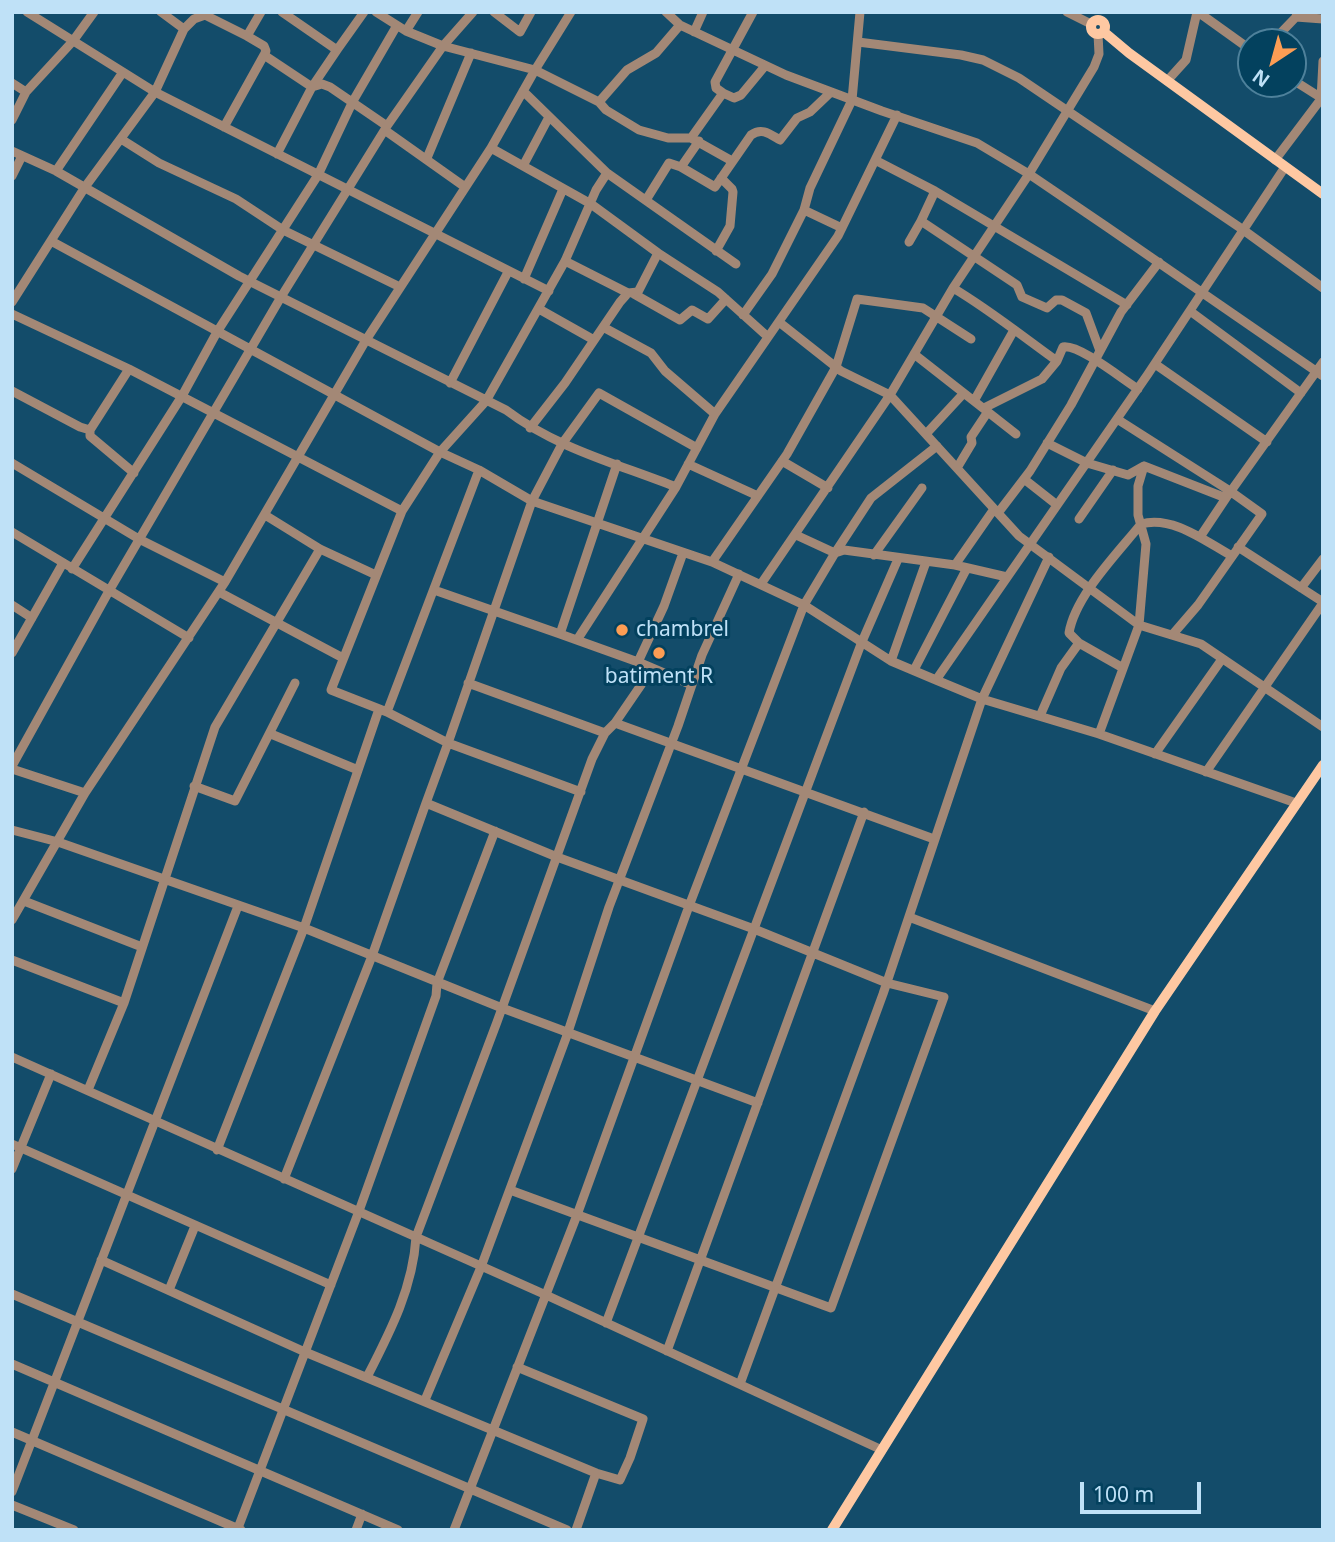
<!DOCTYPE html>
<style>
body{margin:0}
#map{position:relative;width:1335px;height:1542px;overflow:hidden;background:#134c6a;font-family:"Noto Sans",sans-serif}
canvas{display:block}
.frame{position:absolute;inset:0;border:14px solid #bfe1f7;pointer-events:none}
.north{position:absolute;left:1237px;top:28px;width:70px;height:70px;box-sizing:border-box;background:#03415e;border:2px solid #4e819b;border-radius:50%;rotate:216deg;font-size:19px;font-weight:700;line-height:28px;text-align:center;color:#bfe1f7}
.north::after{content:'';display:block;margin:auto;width:24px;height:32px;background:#fc9d54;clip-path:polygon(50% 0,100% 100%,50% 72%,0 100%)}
.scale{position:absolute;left:1080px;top:1482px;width:121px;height:32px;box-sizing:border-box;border:4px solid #bfe1f7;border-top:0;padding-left:9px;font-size:21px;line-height:24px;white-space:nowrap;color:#bfe1f7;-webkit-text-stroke:5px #03415e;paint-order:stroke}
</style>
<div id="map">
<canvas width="1335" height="1542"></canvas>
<div class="frame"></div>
<div class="north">N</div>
<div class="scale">100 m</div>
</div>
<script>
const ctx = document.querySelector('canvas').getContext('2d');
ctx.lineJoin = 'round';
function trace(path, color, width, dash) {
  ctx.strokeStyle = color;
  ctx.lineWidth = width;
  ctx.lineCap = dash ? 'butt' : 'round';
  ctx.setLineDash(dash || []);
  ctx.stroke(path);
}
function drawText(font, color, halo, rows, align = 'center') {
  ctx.font = font + ' "Noto Sans",sans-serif';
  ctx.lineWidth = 6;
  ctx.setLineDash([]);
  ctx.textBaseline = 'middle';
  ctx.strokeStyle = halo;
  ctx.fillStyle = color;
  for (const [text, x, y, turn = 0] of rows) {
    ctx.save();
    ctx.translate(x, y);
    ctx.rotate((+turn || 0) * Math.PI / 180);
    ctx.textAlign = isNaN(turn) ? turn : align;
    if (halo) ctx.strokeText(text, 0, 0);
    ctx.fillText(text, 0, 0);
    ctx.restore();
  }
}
const minor = new Path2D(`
 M27 12 155 92 549 291
 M161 12 184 29
 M376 12 406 31 443 46 535 70 599 102 606 110 639 130 668 138H691L732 161
 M494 12 520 32 531 12
 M666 12 680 25 786 75 882 111 977 143 1029 174 1107 227 1323 376
 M1067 12 1091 24
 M1198 12 1251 50
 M1296 17 1323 19
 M406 31 418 12
 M694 32 703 12
 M247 36 264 46 266 51 264 55
 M858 42 961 55 983 60 1019 78 1242 229 1323 288
 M1272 42 1296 17 1297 12
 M337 50 364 12
 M1293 80 1323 99
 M1167 81 1186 60 1197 12
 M12 83 26 92
 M523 91 607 173 736 264
 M723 93 716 88 715 82 753 12
 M599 102 627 70 656 53 680 25
 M12 120 26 92 73 41 94 12
 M224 127 264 55 312 87 322 84 330 87 387 126
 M386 131 465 187
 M691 138 723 93 734 98 741 95 765 66
 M121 139 159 163 236 199 283 230 400 287
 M491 148 591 204 658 253
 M12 151 56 171 239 276 506 410C556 448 618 464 676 487
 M277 154 312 87 337 50 282 12
 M427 158 471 53
 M875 160 935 191 1127 305
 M1275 160 1321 99 1323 61
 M523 166 549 117
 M681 167 715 187 751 135C762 127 770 134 780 140L797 118 810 112 831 92
 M56 171 123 72
 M607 173 596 190 565 261 486 401 440 452 402 511 331 690 387 712 448 743 532 501 562 444 599 393 697 448
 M12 176 22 156
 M935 191 921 221 1017 285 1022 297 1047 308 1056 300H1062L1086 313 1100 351
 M646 200 669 163 681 167 699 141
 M804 210 842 228
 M51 241 440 452 479 470 532 501 712 562 804 605 891 661 936 680 982 699 1099 734 1296 803
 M909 242 921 221
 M716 251 730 226 733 192 732 189 721 178
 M565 261 628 293
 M524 279 563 189
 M953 288C990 310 1022 336 1057 361L1042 379 984 408
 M634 294 680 320 692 310 708 319 726 299
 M12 302 85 187 155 92 184 29 194 19 205 15 247 36 261 12
 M539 309 594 340
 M1190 311 1301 393
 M12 314 129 369 402 511
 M743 315 772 274 804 210 810 188 852 100 860 12
 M779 322 841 371 890 395 1019 536 1139 625 1201 644 1323 727
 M603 327 651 353 665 371 715 414
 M914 354 1016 434
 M1057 361 1063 347C1079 344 1122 379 1138 389
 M1155 364 1267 442
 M450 383 508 272
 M12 391 80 427 90 430V436L134 473
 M974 401 1014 330
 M1117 419 1230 491 1262 514 1198 605 1173 634
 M530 428 565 383 620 302 628 293 638 292 658 253 718 292 768 337
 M90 430 129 369
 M926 434 963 394
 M1047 443 1087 463 1128 475 1144 466 1226 498 1323 362
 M782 461 828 488
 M12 463 139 539 225 582
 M688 464 758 496
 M957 468 972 443 971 437 987 413
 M1024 479 1057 505
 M998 513 1030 471 1071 405 1121 312 1159 262
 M265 515 320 549 376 575
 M1079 519 1113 470
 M12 532 189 638
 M796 535 835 553 871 498 937 446
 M1200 537 1226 498
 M1238 547 1323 602
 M874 555 922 488
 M712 562 787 454 836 367 857 299 923 308 971 339
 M955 565 994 509
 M72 569 182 396 217 332 318 175 353 101 396 27
 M761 584 890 395 953 288 1029 174 1094 67 1099 54 1098 34
 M1301 588 1323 559
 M434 590 560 634 617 464
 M219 592 343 658
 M12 605 32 618
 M560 634 638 662 692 685
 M577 640 676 487 715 414 838 236 897 115
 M12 653 63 563
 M891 661 926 562
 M638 662 664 606 683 553
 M1123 668 1079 643 1069 633C1075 596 1117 554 1141 524 1172 515 1205 541 1232 556
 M914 670 967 568
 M936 680 1148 374 1285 167
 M468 683 605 733
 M387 712 479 470
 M1040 716 1061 668 1079 643
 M615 723 934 839
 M271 734 358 770
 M1099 734 1139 625 1146 544 1138 515V486L1144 466
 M1155 754 1222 659
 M12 766 109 591 281 297 387 126 443 46 473 12
 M12 769 85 793
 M1206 772 1323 603
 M194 786 235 801 295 683
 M12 830 58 842 304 928 502 1008 758 1103
 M24 901 142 947
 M909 917 1155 1011
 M12 920 85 793 225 582 366 340 491 148 535 70 571 12
 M12 960 124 1003
 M12 1057 546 1295 882 1450
 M88 1090 124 1003 215 727 320 549
 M12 1144 331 1285
 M217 1150 304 928 379 709
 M12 1169 51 1074
 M284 1179 372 956 426 803
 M510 1190 831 1308 944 997 887 983 754 929 557 857 426 803 448 743 581 792
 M101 1260 305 1352 596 1473 576 1530
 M169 1290 195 1226
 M12 1294 567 1530
 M606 1323 861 644 898 559
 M667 1351 864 812
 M12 1364 398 1530
 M517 1367 643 1419 630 1458 620 1480 596 1473
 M367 1377C390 1332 413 1288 416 1237L497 1022 592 759 605 733 615 723 641 685 648 667
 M740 1384 883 994 982 699 1049 557
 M425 1400 481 1267 566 1038 609 907 678 726 702 655 739 574
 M12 1432 241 1530
 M12 1492 238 906
 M12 1505 74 1530
 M238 1528 359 1211 436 996 437 983 495 831
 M356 1530 362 1514
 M454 1530 577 1215 689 906 804 605 835 553 844 550 955 565 1007 577`);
const major = new Path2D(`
 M1091 27a7 7 0 1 1 14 0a7 7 0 1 1-14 0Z
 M1104 32 1129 53 1323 194
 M832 1530 1155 1011 1323 765`);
const markers = [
 [622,630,7,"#fc9d54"],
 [659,653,7,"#fc9d54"]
];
const poiNames = [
 ["chambrel",636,630],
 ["batiment R",659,677,"center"]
];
trace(minor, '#a38876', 9);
trace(major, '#fec8a2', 10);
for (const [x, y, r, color] of markers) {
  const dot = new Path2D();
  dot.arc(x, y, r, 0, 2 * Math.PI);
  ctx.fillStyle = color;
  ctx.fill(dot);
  trace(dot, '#03415e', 2.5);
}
drawText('21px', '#bfe1f7', '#03415e', poiNames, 'left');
</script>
